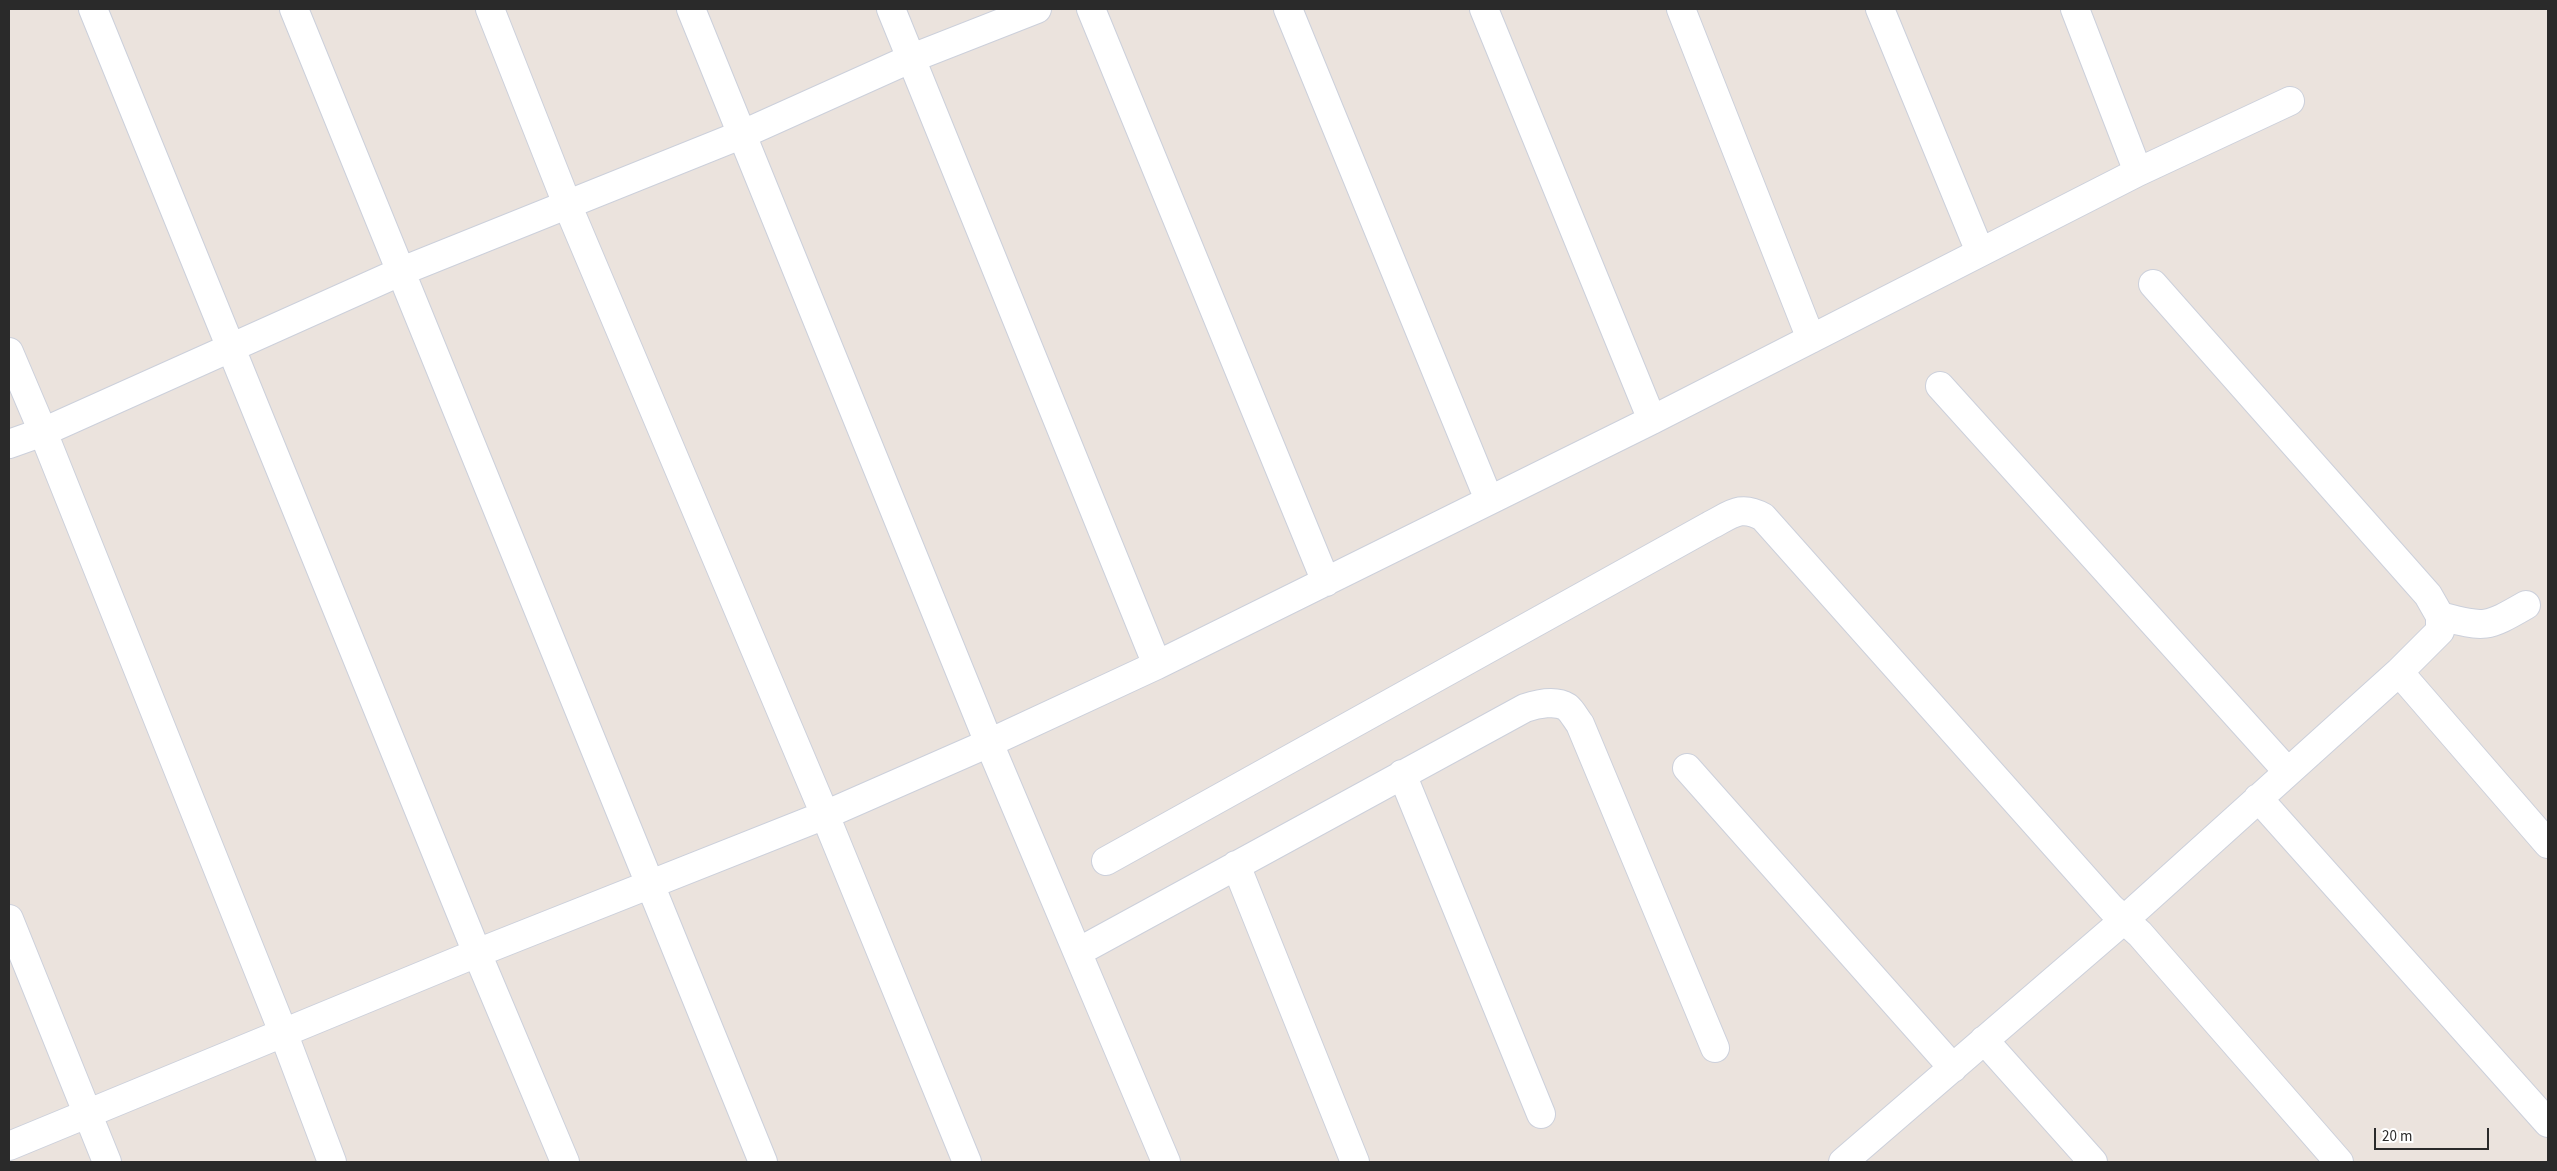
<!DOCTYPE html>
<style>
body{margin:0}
#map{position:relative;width:2557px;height:1171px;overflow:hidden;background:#ebe3dd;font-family:"Source Sans 3",sans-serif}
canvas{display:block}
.frame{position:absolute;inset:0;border:10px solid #2a2a2a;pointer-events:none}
.scale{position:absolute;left:2374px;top:1128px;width:115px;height:22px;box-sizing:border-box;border:2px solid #2a2a2a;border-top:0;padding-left:6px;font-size:15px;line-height:18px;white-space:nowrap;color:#2a2a2a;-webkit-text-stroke:4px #fff;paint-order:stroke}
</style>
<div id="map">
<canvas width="2557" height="1171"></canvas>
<div class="frame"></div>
<div class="scale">20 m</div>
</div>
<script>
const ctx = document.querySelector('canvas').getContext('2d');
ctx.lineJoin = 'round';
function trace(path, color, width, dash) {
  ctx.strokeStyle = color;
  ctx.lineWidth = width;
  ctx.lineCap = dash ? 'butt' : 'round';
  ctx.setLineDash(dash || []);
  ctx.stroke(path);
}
const minor = new Path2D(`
 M93 9 477 953 565 1162
 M294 9 763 1162
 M490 9 567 204 825 815 967 1162
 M691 9 989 743 1166 1162
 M891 9 1157 665
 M1091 9 1326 582
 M1288 9 1489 500
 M1484 9 1652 420
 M1681 9 1811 339
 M1880 9 1980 252
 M2075 9 2138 172
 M9 352 43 432 283 1032 332 1162
 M1940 386 2288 772
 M9 444 43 432 402 271 743 134 912 58 1037 9
 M2440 616C2486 628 2486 628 2526 605
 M2399 672 2548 844
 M1687 768 1953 1068
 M1402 774 1541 1114
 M2258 798 2548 1123
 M1106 861 1709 526C1731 515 1740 504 1763 517L2111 908 2140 934 2339 1162
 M1236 865 1355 1162
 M9 919 107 1162
 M1078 952 1525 708C1537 704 1556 700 1567 707 1572 711 1576 719 1580 724L1715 1048
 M1984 1040 2093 1162
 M9 1146 477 953 825 815 989 743 1157 665 1652 420 2138 172 2290 101
 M1843 1162 2124 920 2399 672 2440 631V616L2428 595 2153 284`);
trace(minor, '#ccd0db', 30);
trace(minor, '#fff', 28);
</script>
